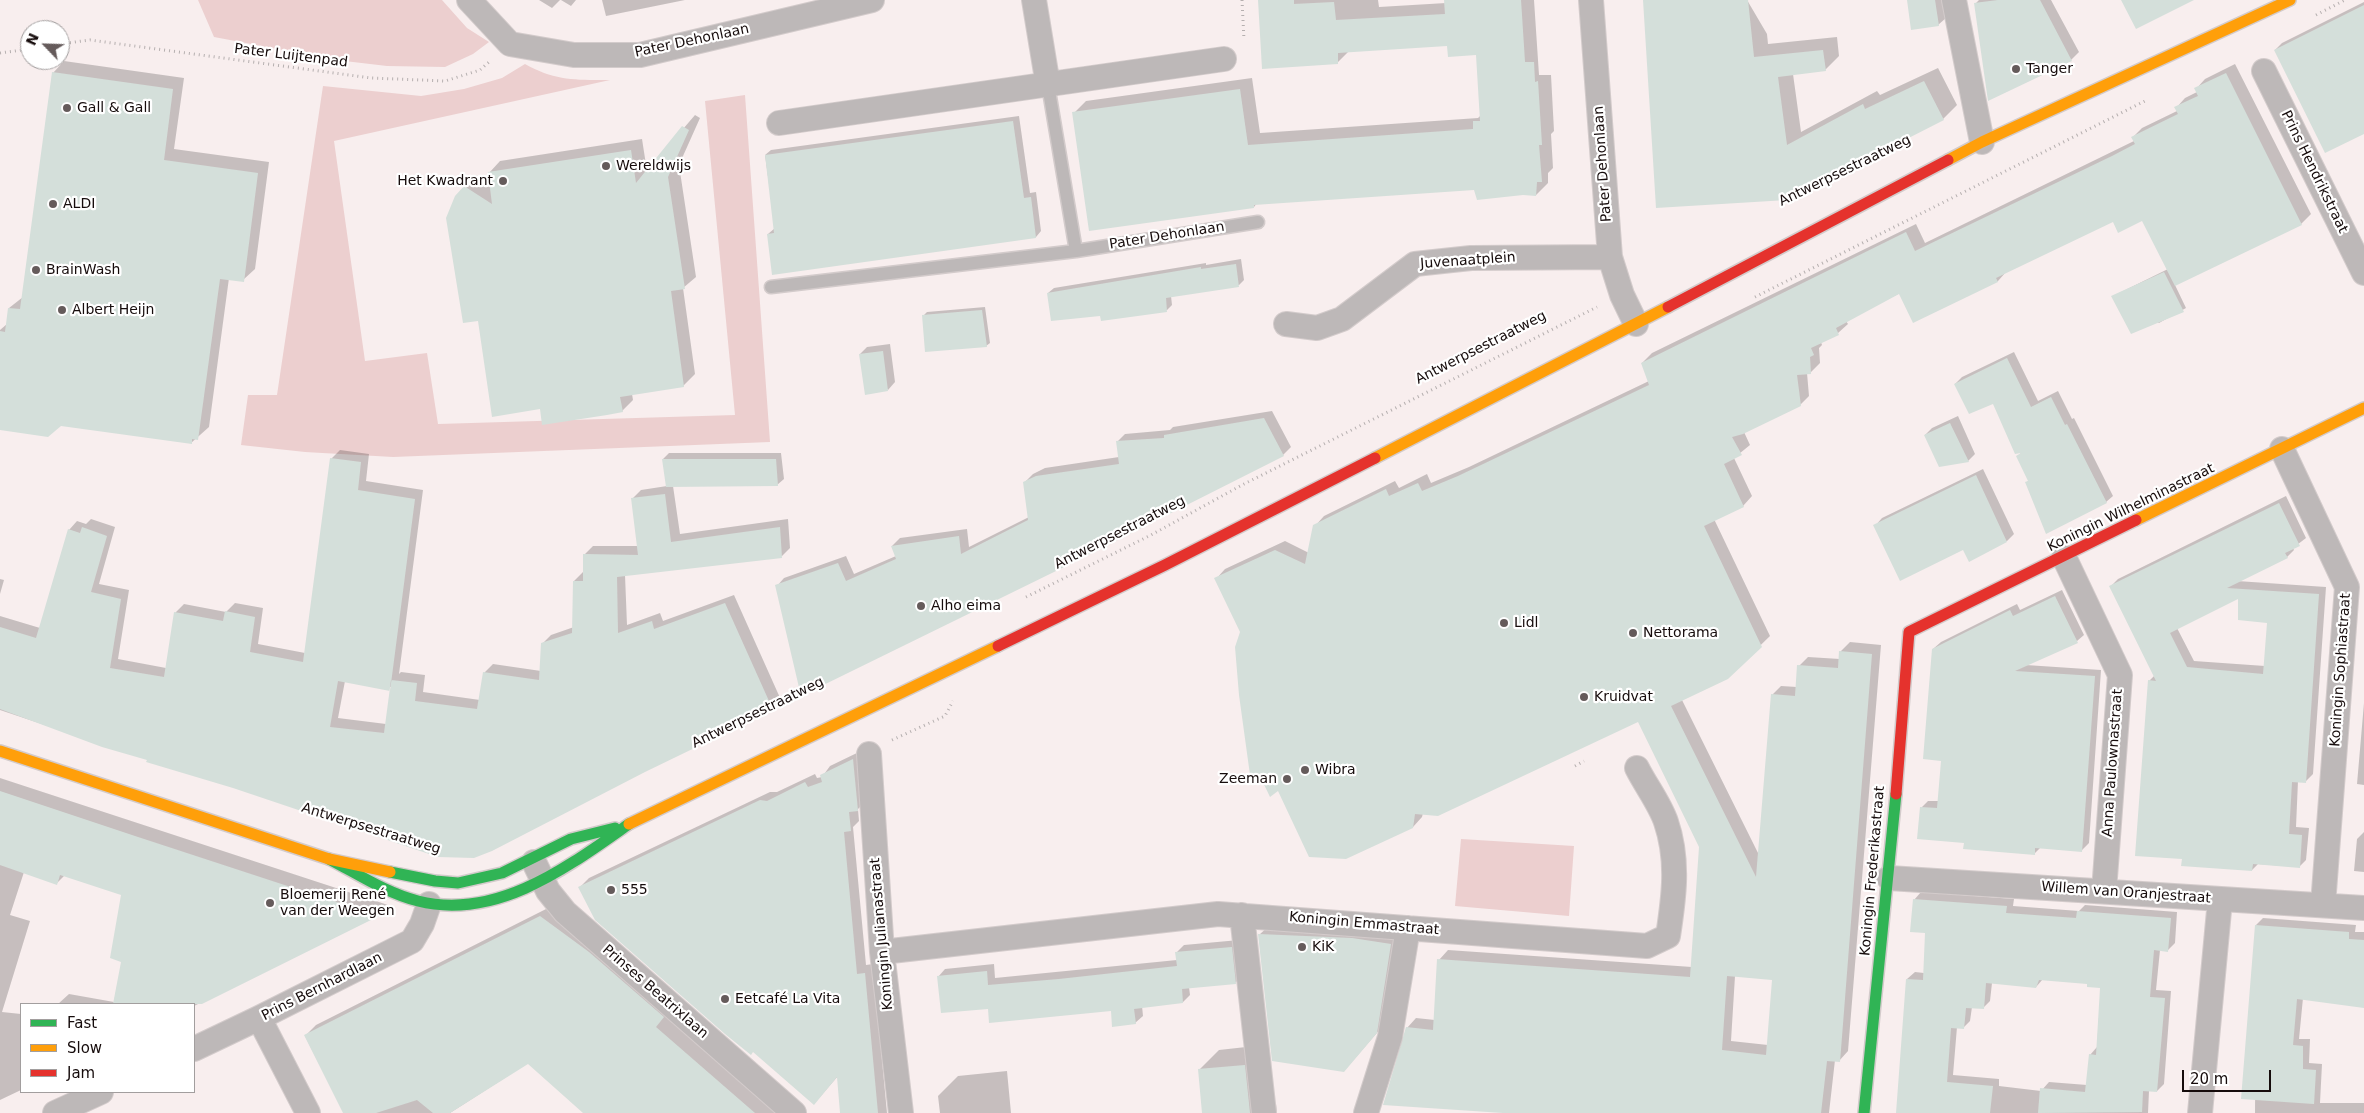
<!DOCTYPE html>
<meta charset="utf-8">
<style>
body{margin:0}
#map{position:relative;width:2364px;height:1113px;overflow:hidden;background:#f8eeee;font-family:"DejaVu Sans",sans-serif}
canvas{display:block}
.legend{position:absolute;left:20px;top:1003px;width:175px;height:90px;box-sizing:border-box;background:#fff;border:1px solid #a29e9e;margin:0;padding:6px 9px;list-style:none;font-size:15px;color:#160c0c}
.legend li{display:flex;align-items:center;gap:10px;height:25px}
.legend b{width:25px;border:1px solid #a29e9e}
.north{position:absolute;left:20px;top:20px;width:50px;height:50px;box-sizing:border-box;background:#fff;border:1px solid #a29e9e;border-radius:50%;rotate:294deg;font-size:14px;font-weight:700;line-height:20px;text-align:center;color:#160c0c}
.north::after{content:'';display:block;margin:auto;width:18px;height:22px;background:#655b5b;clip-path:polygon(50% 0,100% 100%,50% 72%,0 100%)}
.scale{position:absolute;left:2182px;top:1070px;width:89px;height:22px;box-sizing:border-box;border:2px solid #160c0c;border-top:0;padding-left:6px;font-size:15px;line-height:18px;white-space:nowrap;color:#160c0c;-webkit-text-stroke:4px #fff;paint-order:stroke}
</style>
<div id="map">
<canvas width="2364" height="1113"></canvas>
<ul class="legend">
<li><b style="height:6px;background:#30b455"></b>Fast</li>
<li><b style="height:6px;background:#ff9f0a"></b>Slow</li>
<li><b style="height:6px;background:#e5322d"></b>Jam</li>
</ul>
<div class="north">N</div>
<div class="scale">20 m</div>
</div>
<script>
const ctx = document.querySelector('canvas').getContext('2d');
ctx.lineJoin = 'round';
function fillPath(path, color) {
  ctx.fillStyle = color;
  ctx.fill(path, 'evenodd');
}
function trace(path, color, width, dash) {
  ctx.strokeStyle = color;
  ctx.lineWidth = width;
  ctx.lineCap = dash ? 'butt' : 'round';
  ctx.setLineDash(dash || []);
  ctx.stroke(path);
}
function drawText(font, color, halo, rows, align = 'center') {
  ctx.font = font + ' "DejaVu Sans",sans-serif';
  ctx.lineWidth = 4.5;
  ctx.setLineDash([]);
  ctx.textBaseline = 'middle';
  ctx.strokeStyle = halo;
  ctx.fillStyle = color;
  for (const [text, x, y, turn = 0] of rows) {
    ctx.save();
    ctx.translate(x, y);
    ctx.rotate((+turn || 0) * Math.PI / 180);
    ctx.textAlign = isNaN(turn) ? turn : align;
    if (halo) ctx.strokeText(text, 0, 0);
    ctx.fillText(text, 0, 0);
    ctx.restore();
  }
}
const green = new Path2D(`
 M198 0H442L467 28 489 42 473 54 445 67 387 66 336 60 214 37Z
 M525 64C555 81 576 80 610 80L334 141 365 361 427 353 438 424 735 415 705 101 745 95 770 442 393 457 305 452 241 445 248 395H277L323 86 421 96 464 89 502 78Z
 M1461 839 1574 846 1569 916 1455 906Z`);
const shadow = new Path2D(`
 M539 0H560L552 8Z
 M561 0H576L571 6Z
 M602 0H685L606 16Z
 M1259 0H1378L1379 7 1446 3V0H1534L1539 75H1551L1554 131 1551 134 1553 168 1548 173V183L1536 195 1475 189 1257 203 1254 207 1074 113 1086 101 1252 78 1260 133 1478 118 1481 115 1477 54 1448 45 1349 51 1338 62Z
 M1645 0H1747L1767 34 1768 44 1837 37 1839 56 1825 70 1793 74 1801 132 1877 91 1880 95 1938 68 1957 105 1943 119 1787 198Z
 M1908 0H1944L1946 18 1938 25Z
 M1979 0H2051L2079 52 2071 60 1976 3Z
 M2364 2V133L2275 50 2282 43Z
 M64 61 184 78 174 149 269 162 255 269 243 280 229 278 209 427 191 443 61 425 0 429V330L7 324 9 308 23 297 53 73Z
 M2235 64 2311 214 2301 224 2175 285 2186 308 2159 323 2113 296 2168 269 2142 219 2114 220 2006 272 1998 281 1913 321 1900 293 1846 321 1848 324 1838 333 1821 342 1822 345 1819 348 1820 363 1810 373H1807L1809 396 1800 405 1744 432 1750 445 1734 458 1752 496 1743 506 1714 519 1770 636 1727 678 1682 700 1759 855 1772 695 1781 686 1797 687 1799 666 1808 657 1840 659V652L1850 642 1881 645 1848 1051 1839 1061 1835 1060 1829 1113H1528L1407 1028 1416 1018 1435 1020 1439 960 1448 950 1692 967 1700 847 1638 720 1423 813 1422 817 1413 827 1241 632 1216 579 1225 569 1285 541 1309 553 1315 526 1324 516 1395 481 1399 488 1427 474 1431 483 1469 467 1649 381 1642 363 1652 353 1916 224 1925 243 2134 141 2133 137 2142 128 2177 111 2176 108 2185 98 2197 92 2196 89 2205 79ZM1735 976 1774 979 1768 1045 1731 1041Z
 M695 115 700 118 679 165 696 277 683 288 695 374 683 386 632 394 633 400 622 411 541 408 465 187 476 175 491 185 489 173 500 161 642 139 647 171Z
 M1019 116 1030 193 1036 192 1041 231 1036 237 768 234 775 228 765 155 771 150Z
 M1241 259 1244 280 1239 285 1171 296 1172 305 1167 310 1102 315 1048 293 1054 288 1206 263V265Z
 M985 307 990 343 986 346 923 316 927 312Z
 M890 344 895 382 888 390 860 354 867 347Z
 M2014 352 2038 401 2058 391 2072 419 2074 418 2113 496 2106 502 2026 483 2029 480 2018 456 2022 452 1993 403 1955 384 1962 377Z
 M1272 411 1291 447 1283 455 802 694 777 586 784 578 846 556 854 574 896 556 892 546 900 538 967 529 969 547 1029 517 1025 482 1033 474 1045 468 1119 457 1117 442 1125 434 1170 430 1173 427Z
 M1958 416 1975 454 1968 461 1940 465 1925 435 1932 428Z
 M340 450 369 454 366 481 423 490 399 674 401 672 425 675 423 692 480 700 484 673 493 664 541 671 542 644 551 635 574 627V581L583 572 584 555 593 546H638L632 499 641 490 667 486 663 459 669 453H781L784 479 777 485 673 486 680 534 788 519 790 548 782 556 625 575 627 625 660 613 663 621 734 595 781 700 772 709 149 760 0 710V616L40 628 69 530 77 521 86 524 91 519 115 527 99 584 129 590 118 659 166 668 175 613 184 604 226 612 235 603 263 608 258 644 305 653 331 459ZM345 681 391 687 386 724 338 718Z
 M1983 469 2014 534 2007 541 1875 526 1882 518Z
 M2286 496 2306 538 2293 548 2294 550 2287 557 2237 581 2326 587 2313 774 2306 781H2298L2296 827 2309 828 2306 860 2299 867 2258 864 2252 870 2183 858 2149 681 2155 675 2111 586 2118 579ZM2240 597 2268 621 2265 666 2194 661 2177 628Z
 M0 579 4 580 0 594Z
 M2062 590 2084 635 2077 641 2026 665 2101 670 2089 843 2082 850 2041 847 2034 854 1965 842 1921 808 1928 801H1939L1942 759 1933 649 1941 642 2017 604 2020 610Z
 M2364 703V785L2357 784Z
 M861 751 866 801 858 809 859 821 853 827 866 965 873 964 887 1113H841L838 1076 814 1104 580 887 589 878 770 792H777L815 774 817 778 822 777 830 766Z
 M0 778 388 905 378 915 194 1006V1004H58L69 994 114 1002 122 961 123 894 65 875 57 883 24 872 10 915 30 921 2 1012 21 1014V1090L0 1100Z
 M2364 832V872L2354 871 2357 839Z
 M1921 892 2014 899 2013 906 2079 911 2085 905 2177 912 2175 943 2168 950H2160L2156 990 2171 991 2164 1084 2157 1091H2149L2148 1113H1897L1907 979 1915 972 1924 973 1927 932 1914 900ZM2043 979 2088 983 2101 986 2097 1047 2090 1055 2087 1085 2049 1082 2041 1091 1999 1086V1079L1953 1075 1957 1027 1963 1028 1970 1021 1972 1007 1983 1008 1990 1001 1992 983 2036 987Z
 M552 906 778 1113H585L528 1063 450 1113H344L305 1036 316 1025Z
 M2263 918 2356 925 2355 932H2364V1006L2303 998 2299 1039H2310L2309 1063 2322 1064 2320 1103H2364V1113H2255L2256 925Z
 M1271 924 1402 933 1388 1020 1344 1071 1259 935Z
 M1239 940 1243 975 1235 983 1189 987 1190 995 1183 1002 1142 1006 1143 1016 1135 1023 1112 1009 989 1007 938 977 945 969 994 964 995 978 1177 960 1176 953 1184 945Z
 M1264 1045 1270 1094 1276 1104 1277 1113H1204L1199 1070 1219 1050Z
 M1007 1071 1011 1113H940L938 1096 958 1076Z`);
const building = new Path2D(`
 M1258 0H1294V4L1334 2 1336 20 1445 14 1444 0H1521L1525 62H1534L1535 82 1538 81 1542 145H1539L1542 182H1537L1536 196 1523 195 1477 200 1474 190 1254 205V208L1089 231 1072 112 1240 89 1248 145 1473 129V121H1480L1476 55 1448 57 1447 46 1338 53V64L1262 69Z
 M1643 0H1748L1754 57 1823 50 1826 71 1778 77 1787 145 1863 104 1865 109 1924 81 1944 120 1787 200 1656 208Z
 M1907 0H1935L1939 26 1911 30Z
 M1998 0H2040L2072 61 1988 101 1974 3Z
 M2121 0H2194L2136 29Z
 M2364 5V134L2325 153 2274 50Z
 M52 72 173 89 164 160 258 173 244 282 220 279 198 440 192 439V444L61 426 48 437 0 430V331L5 332 8 308 20 309Z
 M2226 73 2302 225 2175 286 2142 221 2118 233 2113 222 1996 278 1998 282 1913 323 1899 294 1836 328 1839 335 1811 348 1814 355 1810 357 1811 374 1797 375 1801 406 1743 434 1732 437 1742 455 1724 464 1744 507 1704 526 1762 647 1728 679 1671 706 1756 877 1771 694 1795 696 1797 665 1838 668 1839 651 1872 654 1840 1062 1827 1061 1821 1113H1503L1383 1105 1406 1027 1433 1030 1437 959 1690 977 1699 847 1638 722 1438 816 1415 814 1413 828 1346 859 1309 857 1278 791 1270 797 1259 774 1250 775 1239 695 1235 647 1240 632 1214 578 1275 550 1305 564 1313 525 1386 489 1389 496 1418 483 1422 491 1458 476 1649 385 1641 363 1906 232 1915 251 2112 156 2135 144 2131 137 2178 114 2174 107 2198 96 2194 88ZM1727 976 1772 980 1766 1055 1722 1050Z
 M1013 121 1024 198 1031 197 1036 238 772 275 767 234 774 233 765 155Z
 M682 126 689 130 668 177 685 289 671 291 684 387 620 397 623 412 607 415 542 425 540 409 492 417 478 321 463 323 446 218 455 196 464 186 492 204 488 172 631 150 636 183Z
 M1236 264 1239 287 1166 298 1167 312 1101 321 1100 316 1051 321 1047 293 1201 267V269Z
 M2164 272 2184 312 2131 334 2111 296Z
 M982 310 987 347 925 352 922 315Z
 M883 351 888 391 865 395 859 354Z
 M2007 358 2031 407 2051 397 2065 425 2067 424 2107 503 2046 534 2025 482 2028 481 2016 456 2021 453 2015 454 1993 404 1969 414 1954 384Z
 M1264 418 1284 456 1054 572 801 696 775 585 838 563 846 581 896 559 891 546 959 536 961 554 1028 520 1023 482 1036 476 1119 464 1116 441 1164 438V435Z
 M1950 423 1969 462 1939 467 1924 435Z
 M330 458 361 462 358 490 415 499 390 691 338 681 330 727 384 733 391 680 417 683 415 701 477 709 483 672 539 680 541 643 572 633 573 581H583V554L638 555 631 498 665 494 671 542 780 527 782 558 617 577 618 633 652 621 654 629 725 603 773 710 645 772 492 851 474 858 438 857 233 788 146 762 147 760 102 747 0 709V627L36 638 68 529 80 533 82 527 107 536 91 592 121 599 110 668 164 677 174 612 223 621 225 611 255 617 250 652 303 662Z
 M662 459H776L778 486 666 487Z
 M1976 475 2007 542 1969 562 1963 550 1900 581 1873 525Z
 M2279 503 2300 546 2285 553 2288 558 2227 588 2319 594 2306 783 2292 782 2289 834 2302 835 2300 868 2253 864 2252 871 2181 866 2182 859 2135 856 2148 680 2156 681 2109 586ZM2238 599V620L2267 623 2263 674 2187 667 2170 633Z
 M2055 596 2078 643 2015 671 2095 676 2082 852 2035 848V855L1963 849 1964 843 1917 839 1920 807 1937 808 1941 761 1923 759 1932 649 2010 610 2013 616Z
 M853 759 858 811 849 812 851 831 844 832 857 974 865 973 878 1113H840L837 1077 814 1105 753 1052 751 1055 725 1034 595 920 578 887 760 800 767 801 805 782 808 787 822 782 820 775Z
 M0 791 138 837 379 916 202 1004H113L121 962 110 958 121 895 60 875 57 885 0 865Z
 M1913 899 2007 906 2006 913 2076 918 2077 911 2171 918 2168 952 2154 950 2150 997 2165 998 2157 1092 2143 1091 2142 1112 2038 1113 2040 1088 2085 1092 2089 1054 2096 1055 2100 988 2087 987V984L2039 980 2036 988 1986 983 1984 1009 1966 1008 1964 1029 1951 1028 1947 1082 1993 1086 1990 1113H1896L1906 979 1923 980 1925 933 1910 932Z
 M540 916 589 952 664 1017 656 1027 755 1113H583L528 1064 450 1113H433L417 1100 376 1113H343L304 1035Z
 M2255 925 2349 932V939L2364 940V1008L2297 999 2293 1045 2303 1046V1069L2316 1070 2314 1104 2241 1099Z
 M1258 934 1352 938 1391 944 1377 1033 1344 1072 1272 1061Z
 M1232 947 1236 984 1182 989 1183 1003 1134 1009 1136 1024 1112 1027 1111 1011 989 1023 988 1009 941 1013 937 976 987 971 988 985 1059 979 1177 966 1175 952Z
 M1245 1065 1250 1113H1202L1198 1069Z`);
const path = new Path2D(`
 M1242 0 1244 40
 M2316 15 2345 0
 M60 44 90 40 371 78 445 81 480 70 489 62
 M0 53 30 49
 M1755 297 2145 101
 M1026 597 1151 535 1242 485 1597 307
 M892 740 945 716 953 701
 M1575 766 1584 761`);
const lane = new Path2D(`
 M1048 85 1076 251
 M771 287 1076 251 1258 222`);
const street = new Path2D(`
 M469 0 510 44 574 55H640L872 0
 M1034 0 1048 85
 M1591 0 1610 257 1622 295 1636 324
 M1954 0 1982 142
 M2264 71 2364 273
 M779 123 1224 59
 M1286 324 1317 328 1342 319 1415 264 1471 258 1610 257
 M2282 449 2347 587 2323 905
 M2064 557 2120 675 2104 891
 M869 754 882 952 901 1113
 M534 862 548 891 565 912 794 1113
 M1889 878 2364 908
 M1242 915 1264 1113
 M882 952 1218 914 1647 946 1668 936C1674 897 1679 860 1666 822 1660 804 1646 786 1637 768
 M259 1018 308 1113
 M194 1049 259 1018 412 941 422 924 429 904
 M55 1113 101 1092
 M1366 1113 1390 1037 1408 928
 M2200 1113 2220 900`);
const fast = new Path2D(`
 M329 859C358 874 386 893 418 901 497 921 569 866 629 824
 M390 872 435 881 458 883 502 873 571 839 615 828
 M1864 1113 1896 794`);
const slow = new Path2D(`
 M1948 160 1982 142 2290 0
 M1375 458 1668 307
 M2136 520 2364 408
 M0 751 329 859 390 872
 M629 824 998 646`);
const jam = new Path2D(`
 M1668 307 1948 160
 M998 646 1165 565 1375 458
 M1896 794 1909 632 2136 520`);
const markers = [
 [2016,69,5,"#655b5b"],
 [67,108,5,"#655b5b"],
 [606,166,5,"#655b5b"],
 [503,181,5,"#655b5b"],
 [53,204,5,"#655b5b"],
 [36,270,5,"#655b5b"],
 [62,310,5,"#655b5b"],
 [921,606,5,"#655b5b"],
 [1504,623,5,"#655b5b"],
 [1633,633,5,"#655b5b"],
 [1584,697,5,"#655b5b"],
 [1305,770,5,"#655b5b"],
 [1287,779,5,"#655b5b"],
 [611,890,5,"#655b5b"],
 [270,903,5,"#655b5b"],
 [1302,947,5,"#655b5b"],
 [725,999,5,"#655b5b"]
];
const streetNames = [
 ["Pater Dehonlaan",692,41,-12],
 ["Pater Luijtenpad",291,56,7],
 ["Pater Dehonlaan",1603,164,-94],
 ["Antwerpsestraatweg",1845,171,-26],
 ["Prins Hendrikstraat",2314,172,64],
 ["Pater Dehonlaan",1167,236,-9],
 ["Juvenaatplein",1468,261,-4],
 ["Antwerpsestraatweg",1481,348,-27],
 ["Koningin Wilhelminastraat",2131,508,-26],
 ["Antwerpsestraatweg",1120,533,-27],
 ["Koningin Sophiastraat",2341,670,-86],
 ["Antwerpsestraatweg",758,713,-26],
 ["Anna Paulownastraat",2113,763,-86],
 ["Antwerpsestraatweg",371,829,17],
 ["Koningin Frederikastraat",1873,871,-85],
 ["Willem van Oranjestraat",2126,893,4],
 ["Koningin Emmastraat",1364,924,5],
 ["Koningin Julianastraat",882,934,-95],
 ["Prins Bernhardlaan",322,987,-27],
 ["Prinses Beatrixlaan",655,992,41]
];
const poiNames = [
 ["Tanger",2026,69],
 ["Gall & Gall",77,108],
 ["Wereldwijs",616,166],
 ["Het Kwadrant",493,181,"right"],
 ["ALDI",63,204],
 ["BrainWash",46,270],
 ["Albert Heijn",72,310],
 ["Alho eima",931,606],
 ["Lidl",1514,623],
 ["Nettorama",1643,633],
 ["Kruidvat",1594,697],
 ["Wibra",1315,770],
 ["Zeeman",1277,779,"right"],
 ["555",621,890],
 ["Bloemerij René",280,895],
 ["van der Weegen",280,911],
 ["KiK",1312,947],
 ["Eetcafé La Vita",735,999]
];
fillPath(green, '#eccfcf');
fillPath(shadow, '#0003');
fillPath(building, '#d4dfda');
trace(lane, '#d3cbcb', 15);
trace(street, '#d3cbcb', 26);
trace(fast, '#d3cbcb', 14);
trace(slow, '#d3cbcb', 14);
trace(jam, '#d3cbcb', 14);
trace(path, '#b5afaf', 3, [1, 4]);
trace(lane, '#bdb8b8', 12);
trace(street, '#bdb8b8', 24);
trace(fast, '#30b455', 11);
trace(slow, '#ff9f0a', 11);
trace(jam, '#e5322d', 11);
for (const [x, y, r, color] of markers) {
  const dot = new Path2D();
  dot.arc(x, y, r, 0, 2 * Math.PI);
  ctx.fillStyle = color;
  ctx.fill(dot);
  trace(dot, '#fff', 2);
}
drawText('14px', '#160c0c', '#fff', streetNames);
drawText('14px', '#160c0c', '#fff', poiNames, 'left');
</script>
